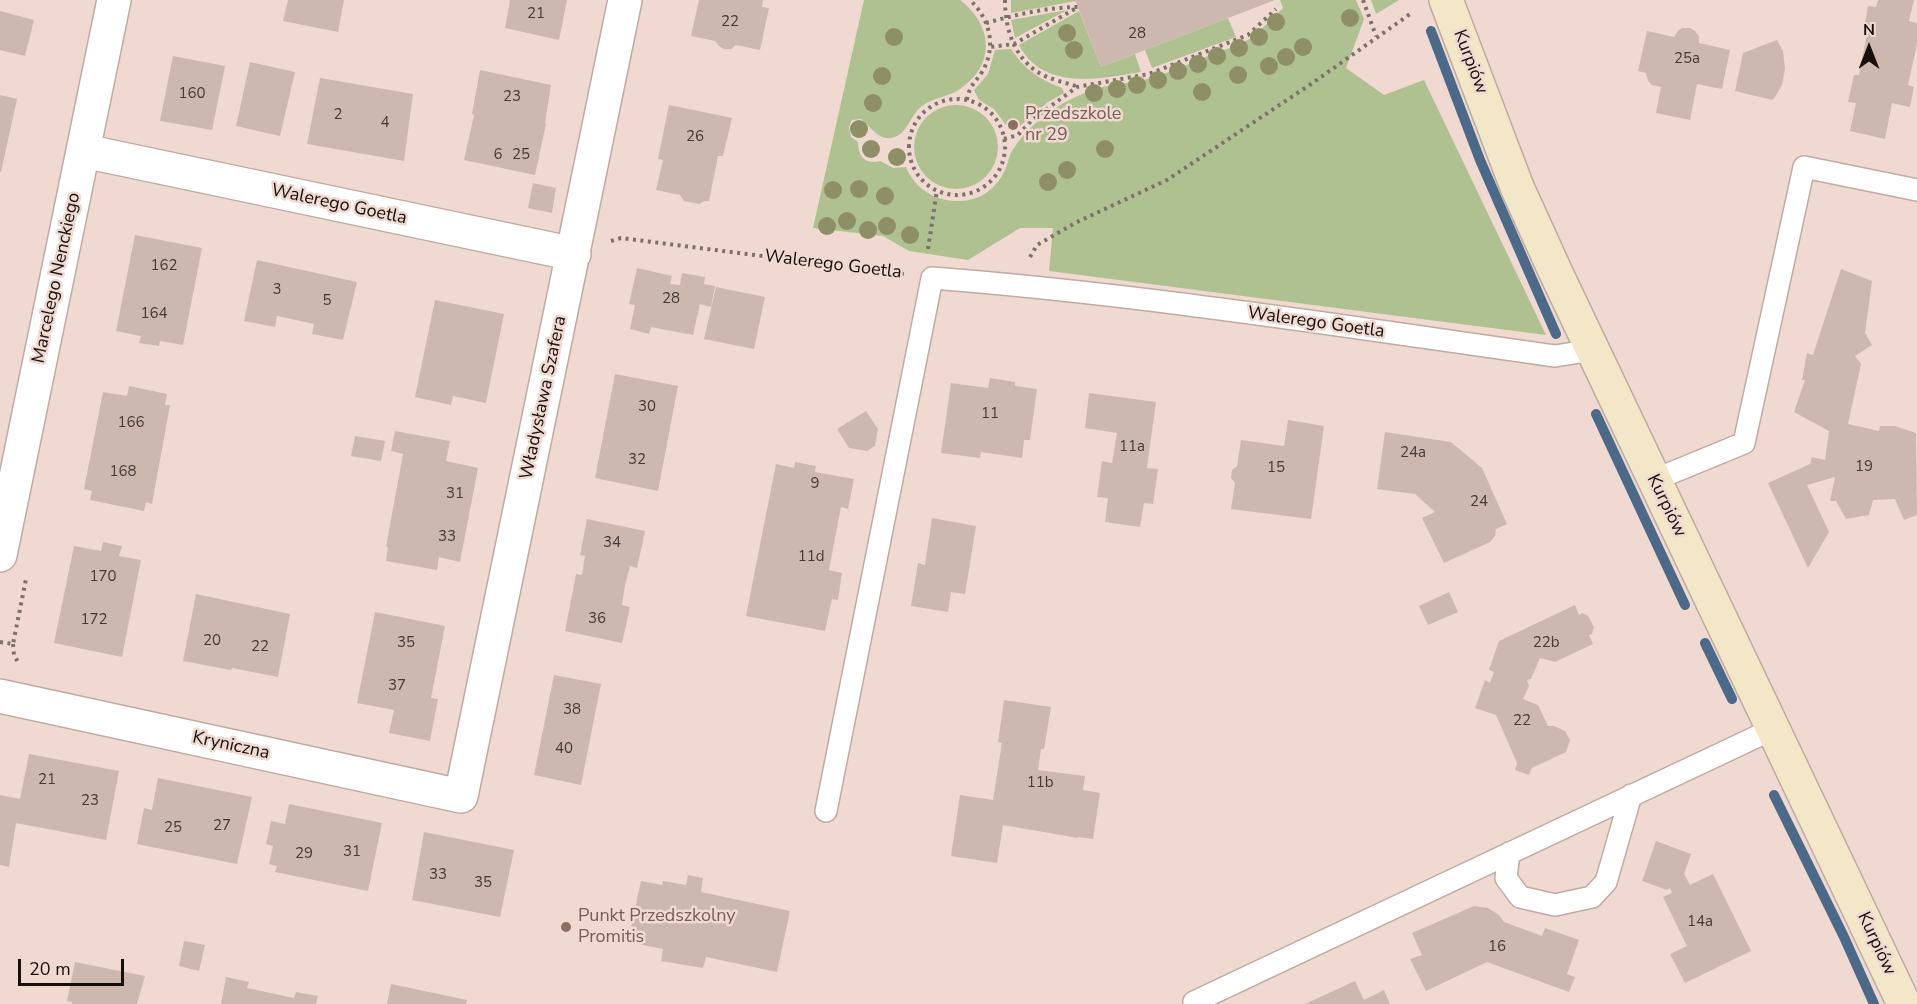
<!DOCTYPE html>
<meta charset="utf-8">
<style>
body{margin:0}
#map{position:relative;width:1917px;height:1004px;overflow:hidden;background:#efd9d1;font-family:"Nunito Sans",sans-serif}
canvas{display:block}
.north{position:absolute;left:1839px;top:18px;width:60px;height:60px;-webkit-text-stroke:4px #efd9d1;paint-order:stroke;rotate:0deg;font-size:16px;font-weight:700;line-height:24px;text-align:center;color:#160f0c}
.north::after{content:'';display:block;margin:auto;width:21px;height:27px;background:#160f0c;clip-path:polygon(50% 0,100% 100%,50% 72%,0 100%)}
.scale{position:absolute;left:18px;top:959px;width:106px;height:27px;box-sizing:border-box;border:3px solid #160f0c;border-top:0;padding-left:8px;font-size:18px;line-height:21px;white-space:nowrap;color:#160f0c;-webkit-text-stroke:4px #efd9d1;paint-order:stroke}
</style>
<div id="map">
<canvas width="1917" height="1004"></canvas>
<div class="north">N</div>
<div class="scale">20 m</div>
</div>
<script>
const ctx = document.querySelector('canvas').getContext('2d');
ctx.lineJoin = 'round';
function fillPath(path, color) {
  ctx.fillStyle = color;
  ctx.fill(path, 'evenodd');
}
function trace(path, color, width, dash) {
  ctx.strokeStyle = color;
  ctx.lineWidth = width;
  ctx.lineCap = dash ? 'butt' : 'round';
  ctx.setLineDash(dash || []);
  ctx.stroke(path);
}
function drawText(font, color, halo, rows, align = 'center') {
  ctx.font = font + ' "Nunito Sans",sans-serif';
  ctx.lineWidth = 5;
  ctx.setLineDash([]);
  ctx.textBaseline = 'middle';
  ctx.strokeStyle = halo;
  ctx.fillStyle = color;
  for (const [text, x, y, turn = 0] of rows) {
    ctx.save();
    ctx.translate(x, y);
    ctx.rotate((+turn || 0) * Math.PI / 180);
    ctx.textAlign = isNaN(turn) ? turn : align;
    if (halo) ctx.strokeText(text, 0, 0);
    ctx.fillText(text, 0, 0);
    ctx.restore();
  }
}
const green = new Path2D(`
 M864 0H960C993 25 996 65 960 89 949 97 934 97 922 106 909 116 908 135 891 138 878 140 870 126 861 119L852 120 849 127 851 137 858 142C858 156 865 165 880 161L893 168 906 167C916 192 942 205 969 200 987 197 1001 182 1007 165 1009 159 1010 153 1014 148 1024 132 1041 117 1057 107 1073 97 1092 89 1111 85 1123 83 1136 82 1147 79 1170 73 1193 62 1215 53 1226 49 1240 45 1249 39 1261 31 1272 18 1283 8L1280 0H1356L1364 19 1346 68 1384 95 1424 80 1546 335 1049 271 1053 228H1020L968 260 909 251 883 236 813 228Z
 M1011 0H1075L1076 1 1011 13Z
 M1371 0H1399L1376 14Z
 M1067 10 1015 38 1011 20Z
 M1079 11 1101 67 1135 54 1141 72C1099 79 1043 91 1019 45Z
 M1228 18 1236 37 1152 68 1145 50Z
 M1011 49C1024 69 1040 80 1062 88L1064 93 1048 102 1014 131 1009 129 994 109 979 100 974 90 988 74 995 50Z
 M914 147a42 42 0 1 1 84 0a42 42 0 1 1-84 0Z`);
const stream = new Path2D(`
 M1431 31 1480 160 1556 334
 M1596 414 1685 605
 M1705 643 1732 699
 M1774 795 1844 937 1874 1004`);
const building = new Path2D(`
 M288 0H344L338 32 283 21Z
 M510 0H567L559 40 505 28Z
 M699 0H763L762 7 769 8 760 50 736 45 731 49H724L719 46 715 41 691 36Z
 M1075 0H1275L1101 67Z
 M1878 0H1914L1909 21 1917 23V44L1908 85 1914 87 1910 107 1892 103 1885 139 1850 131 1856 103 1848 102 1854 75H1859L1867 34 1863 33 1868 6 1876 7Z
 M0 11 34 20 25 56 0 50Z
 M1682 28H1690L1695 31 1699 36V43L1730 50 1722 89 1697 84 1690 120 1656 113 1661 87 1652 85 1648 81 1646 73 1638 71 1647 31 1674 37 1678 31Z
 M1777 40 1783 51 1785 69 1782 85 1775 97 1772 100 1735 91 1743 53Z
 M173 56 225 66 212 130 160 121Z
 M250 62 295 72 280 136 236 126Z
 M480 70 551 85 545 123 546 124 535 175 464 160 474 115 472 114Z
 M320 78 413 94 404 161 307 144Z
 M0 95 17 99 1 172H0Z
 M669 105 732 118 723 156H718L709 201H704L699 204 684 201 680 195 656 190 663 160 658 159Z
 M533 183 556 188 552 213 528 208Z
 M135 235 202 248 183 345 160 341 159 346 139 343 141 336 116 331Z
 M257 260 357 282 343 340 312 334 314 324 277 316 275 327 244 321Z
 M637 268 672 276 670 284 680 285 682 273 705 277 704 284 715 286 711 307 700 304 693 335 651 327 649 334 630 329 635 305 629 304Z
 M1841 269 1872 281 1865 333 1872 345 1855 356 1861 364 1848 424 1879 431 1880 426H1895L1916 433 1917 515 1904 520 1895 499 1873 500 1869 515 1846 519 1836 501H1830L1835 477 1807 485 1829 532 1808 568 1768 483 1810 464 1812 457 1825 460 1829 431 1794 412 1805 380H1802L1807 353 1813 355Z
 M716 287 765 297 754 349 704 339Z
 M435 300 504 314 486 403 453 396 451 405 415 397Z
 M615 374 678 386 658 491 595 478Z
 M990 378 1015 382V386L1037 389 1030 440H1024L1022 458 981 452 980 458 941 453 951 383 988 388Z
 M129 386 167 394 165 405H170L152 504 146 502 144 511 90 500 92 491 84 489 103 392 127 396Z
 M1089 393 1156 402 1147 468 1158 469 1153 504 1144 503 1140 527 1105 522 1108 498 1097 497 1102 461 1112 463 1117 433 1085 428Z
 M866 411 878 429 875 446 867 451 849 448 837 429Z
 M1288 420 1324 426 1311 519 1231 509 1235 483 1231 478 1232 470 1237 466 1241 440 1284 446Z
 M395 431 450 441 446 461 478 468 460 562 439 557 437 570 386 561 388 547H386L403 454 391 451Z
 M1385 432 1451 442 1482 468 1507 524 1496 529 1495 536 1490 542 1444 563 1422 518 1435 512 1415 494 1377 489Z
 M355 436 385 441 381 461 351 456Z
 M795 462 816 466 815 472 854 479 848 509 841 507 829 570 842 573 838 600 832 599 825 631 746 616 776 464 794 468Z
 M932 518 976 526 965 594 951 592 948 612 911 606 918 563 925 565Z
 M587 519 645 531 637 568 630 566 625 585 622 605 630 607 622 643 565 631 576 574 582 575 585 556 580 555Z
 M103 542 122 546 119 556 141 560 122 657 54 643 74 546 101 551Z
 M1449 592 1458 612 1428 625 1419 606Z
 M196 594 290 614 278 677 232 668 231 670 183 661Z
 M1575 605 1579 615 1582 613 1588 616 1594 627 1592 634 1589 635 1593 644 1555 662 1540 658 1531 679 1527 680 1529 686 1523 699 1538 705 1548 726H1554L1565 731 1570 740 1566 752 1532 768 1529 775 1515 770 1517 763 1496 715 1475 708 1485 680 1490 683 1494 672 1489 670 1499 641Z
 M375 612 445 626 431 698 438 699 430 741 389 733 394 710 357 703Z
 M554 675 601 684 581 785 534 775Z
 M1004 700 1051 707 1044 749H1041L1038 770 1085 776 1083 790 1100 793 1093 839 1078 837V838L1003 825 997 863 951 856 960 795 993 800 1002 743 998 742Z
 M29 754 119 771 106 840 16 823 9 867 0 865V795L20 799Z
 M158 778 252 797 237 864 137 844 144 808 152 810Z
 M289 804 382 823 368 891 275 872 277 866 269 864 273 846 266 844 271 821 285 824Z
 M424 832 514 850 500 917 412 900Z
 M1656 841 1691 854 1684 874 1690 885 1713 874 1751 951 1685 983 1670 954 1687 946 1663 897 1672 893 1670 888 1667 890 1642 881Z
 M688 875 703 878 701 892 790 911 777 972 706 957 703 968 661 961 663 949 628 942 641 881 662 885 663 881 686 885Z
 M1474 906 1488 908 1499 915 1504 922 1542 936 1545 928 1579 940 1567 974 1575 977 1569 992 1487 962 1426 991 1410 959 1422 955 1412 933Z
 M184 941 205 945 199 971 179 966Z
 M75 962 145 976 137 1004H72V1002L67 1001Z
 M226 977 249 982 247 988 294 998 296 992 318 996 316 1004H221Z
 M1355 981 1364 1000 1384 990 1390 1004H1305Z
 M391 984 467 1000 466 1004H387Z`);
const path = new Path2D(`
 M1005 0C1005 27 1013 55 1036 71 1048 79 1063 82 1076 86
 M1363 0 1376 36
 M986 23C1015 15 1048 7 1078 7L1014 44 990 47
 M909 147a48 48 0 1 1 96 0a48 48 0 1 1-96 0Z
 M967 100C969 86 975 83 982 72 997 47 990 19 970 0
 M1004 139 1018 135 1033 119 1077 87 1149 74 1248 35 1276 9
 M611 241 621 238 904 274
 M928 249 937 190
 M1030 257 1037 245 1075 223 1167 180 1311 84 1413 12
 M0 642 13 644 26 579
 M13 644 14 655 19 664`);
const lane = new Path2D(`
 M1654 480 1744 443 1804 167 1917 190
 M826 811 932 278C1141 294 1348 327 1555 356L1592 350
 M1509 853 1506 878 1520 897 1555 905 1592 897 1606 882 1631 795
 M1194 1004V1002L1773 729`);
const street = new Path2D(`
 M84 151 574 254
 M0 555 114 0
 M0 696 461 796 625 0`);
const secondary = new Path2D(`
 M1446 0 1517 187 1556 273 1904 1004`);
const trees = [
 [1350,18],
 [1276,22],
 [1067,33],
 [894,37],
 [1259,37],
 [1303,47],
 [1239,48],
 [1074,50],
 [1217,56],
 [1286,57],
 [1198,64],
 [1269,66],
 [1178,71],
 [1238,75],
 [882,76],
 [1158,80],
 [1137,85],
 [1117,89],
 [1202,92],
 [1094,93],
 [873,103],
 [859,129],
 [871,149],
 [1105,149],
 [897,157],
 [1067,170],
 [1048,182],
 [859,189],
 [833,190],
 [885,196],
 [847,221],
 [827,226],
 [887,226],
 [868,230],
 [910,235]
];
const markers = [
 [1013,125,6,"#8d6e63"],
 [566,927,6,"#8d6e63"]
];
const numberNames = [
 ["21",536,14],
 ["22",730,22],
 ["28",1137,34],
 ["25a",1687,59],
 ["160",192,94],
 ["23",512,97],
 ["2",338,115],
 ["4",385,123],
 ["26",695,137],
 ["6",498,155],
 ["25",521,155],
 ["162",164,266],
 ["3",277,290],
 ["28",671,299],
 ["5",327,301],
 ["164",154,314],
 ["30",647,407],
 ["11",990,414],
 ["166",131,423],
 ["11a",1132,447],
 ["24a",1413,453],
 ["32",637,460],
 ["19",1864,467],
 ["15",1276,468],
 ["168",123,472],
 ["9",815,484],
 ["31",455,494],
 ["24",1479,502],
 ["33",447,537],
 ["34",612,543],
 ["11d",811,557],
 ["170",103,577],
 ["36",597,619],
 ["172",94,620],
 ["20",212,641],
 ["35",406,643],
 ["22b",1546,643],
 ["22",260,647],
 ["37",397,686],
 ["38",572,710],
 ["22",1522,721],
 ["40",564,749],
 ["21",47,780],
 ["11b",1040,783],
 ["23",90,801],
 ["27",222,826],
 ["25",173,828],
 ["31",352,852],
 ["29",304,854],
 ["33",438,875],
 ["35",483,883],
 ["14a",1700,922],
 ["16",1497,947]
];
const streetNames = [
 ["Kurpiów",1470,62,69],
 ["Walerego Goetla",339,205,12],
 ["Walerego Goetla",833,265,7],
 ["Marcelego Nenckiego",57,278,-78],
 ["Walerego Goetla",1316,323,8],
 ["Władysława Szafera",544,398,-78],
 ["Kurpiów",1666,506,64],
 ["Kryniczna",231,746,12],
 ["Kurpiów",1876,944,65]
];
const educationNames = [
 ["Przedszkole",1025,115],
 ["nr 29",1025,136],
 ["Punkt Przedszkolny",578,917],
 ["Promitis",578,938]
];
fillPath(green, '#b0c191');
trace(stream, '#4b6988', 10);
fillPath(building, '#cdb8b0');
trace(lane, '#c0aba3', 24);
trace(street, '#c0aba3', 36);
trace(secondary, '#c0aba3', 36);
trace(path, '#7e706a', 4, [3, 4.5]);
trace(lane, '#fff', 21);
trace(street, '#fff', 33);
trace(secondary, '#f4e7c8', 33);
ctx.fillStyle = '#8f8f67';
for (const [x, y] of trees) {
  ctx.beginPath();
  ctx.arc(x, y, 9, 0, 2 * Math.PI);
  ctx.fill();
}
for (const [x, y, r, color] of markers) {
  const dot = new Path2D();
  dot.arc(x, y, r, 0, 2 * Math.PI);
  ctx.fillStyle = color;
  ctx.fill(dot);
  trace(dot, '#efd9d1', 2);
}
drawText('15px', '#443935', null, numberNames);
drawText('18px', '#160f0c', '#efd9d1', streetNames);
drawText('18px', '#785e54', '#efd9d1', educationNames, 'left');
</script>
